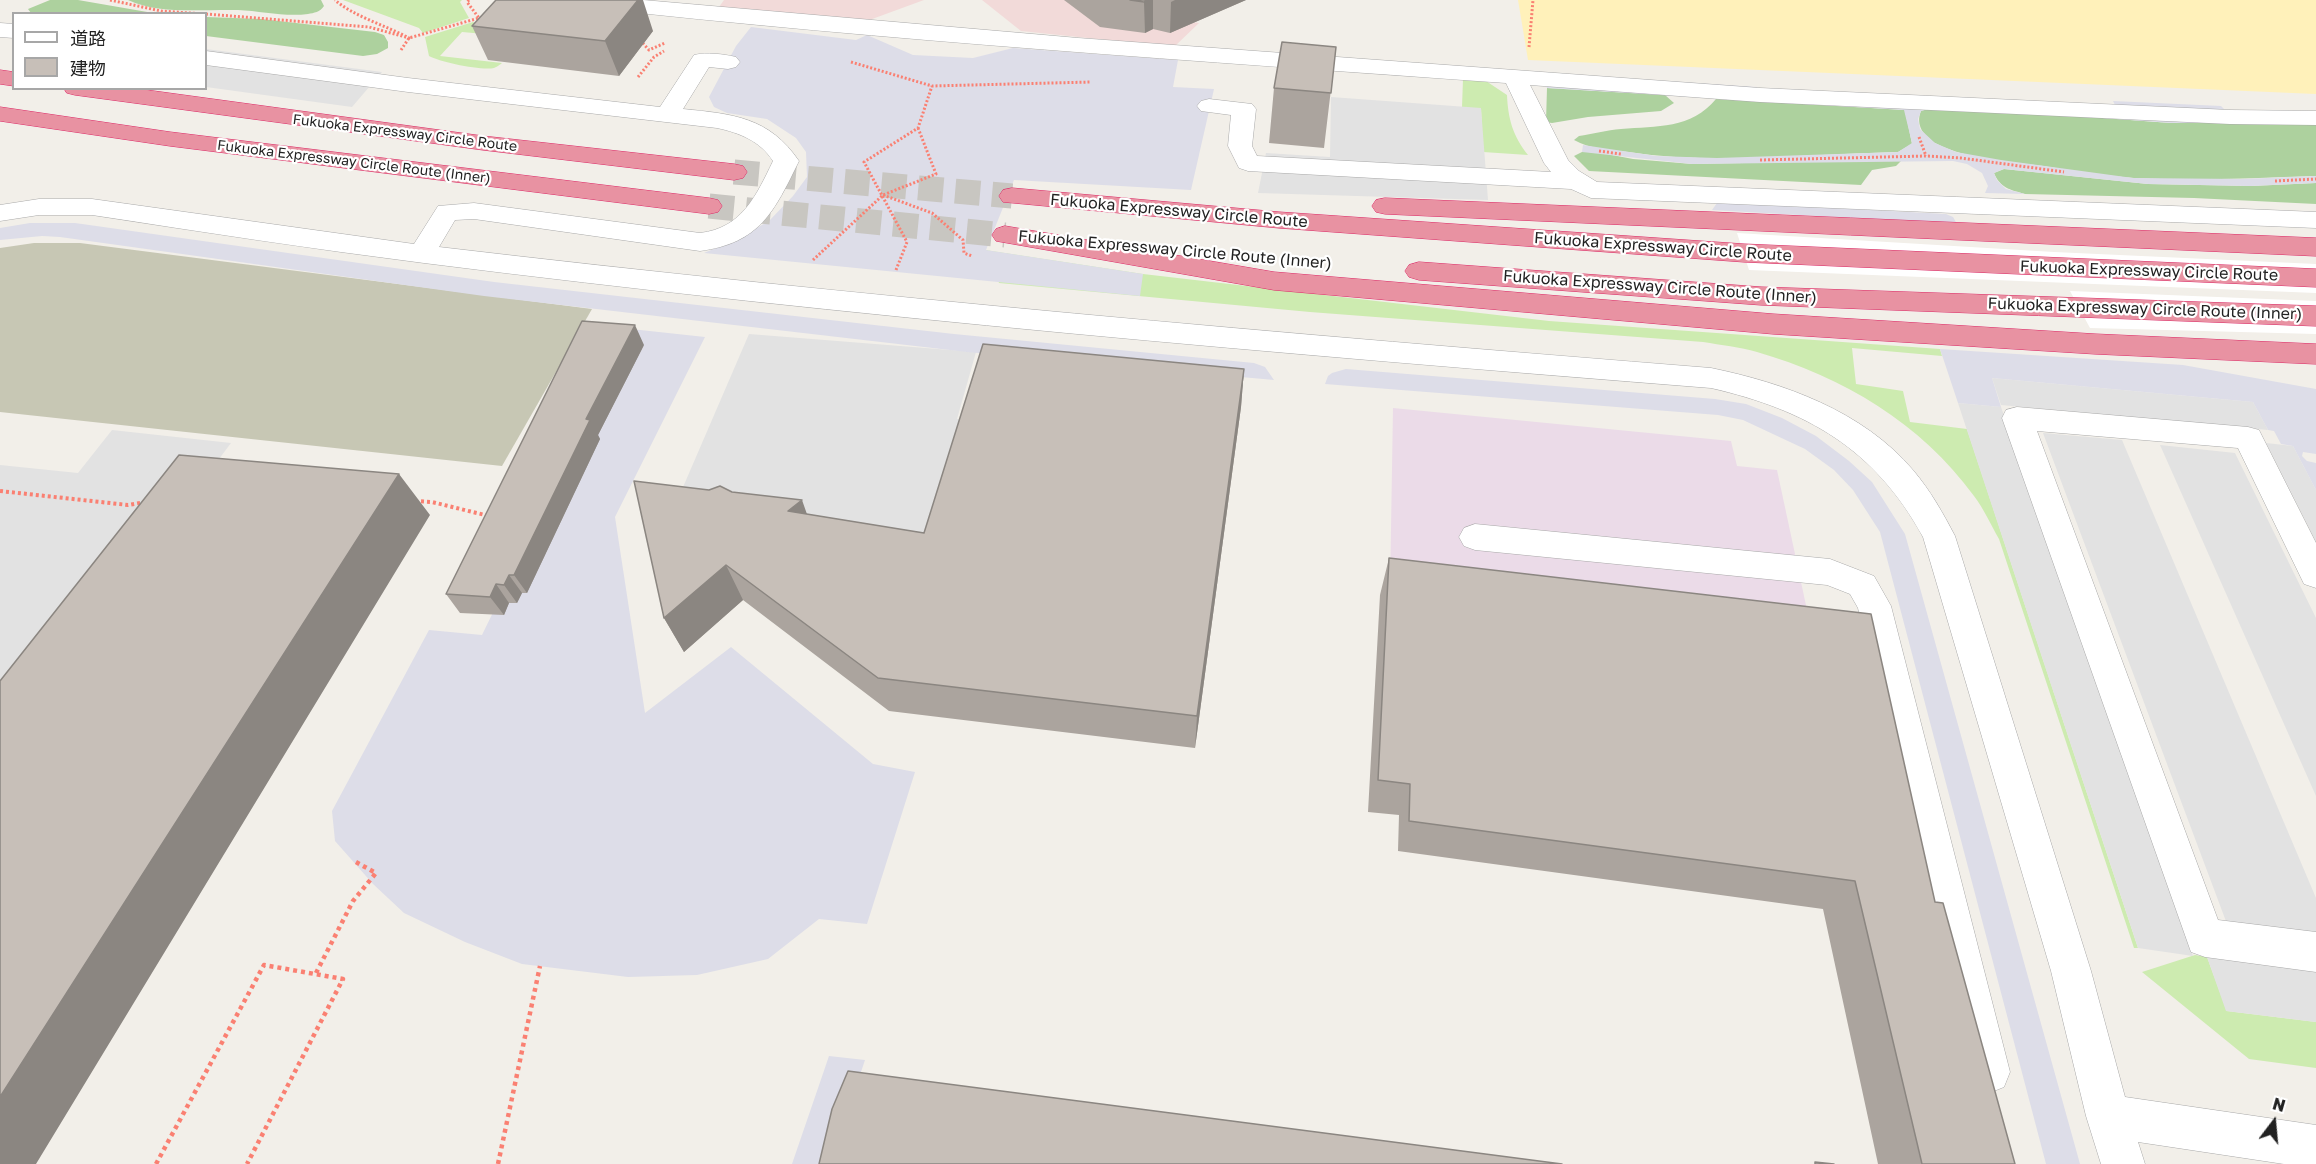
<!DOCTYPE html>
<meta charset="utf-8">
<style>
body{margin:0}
#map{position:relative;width:2316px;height:1164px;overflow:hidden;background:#f2efe9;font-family:"Golos Text","Noto Sans JP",sans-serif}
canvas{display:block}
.legend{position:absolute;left:12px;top:12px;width:195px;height:78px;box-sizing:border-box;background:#fff;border:2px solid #a7a7a7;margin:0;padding:8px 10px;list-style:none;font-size:18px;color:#222}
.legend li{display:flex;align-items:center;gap:12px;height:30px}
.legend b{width:30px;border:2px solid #a7a7a7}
.north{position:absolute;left:2244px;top:1092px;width:60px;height:60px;-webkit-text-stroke:4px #fff;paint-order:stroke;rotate:16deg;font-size:16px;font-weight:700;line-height:24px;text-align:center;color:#222}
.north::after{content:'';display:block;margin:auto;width:21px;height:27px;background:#222;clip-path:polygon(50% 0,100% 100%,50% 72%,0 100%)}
</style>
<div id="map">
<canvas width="2316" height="1164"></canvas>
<ul class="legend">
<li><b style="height:8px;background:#fff"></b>道路</li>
<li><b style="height:16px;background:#c7bfb8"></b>建物</li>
</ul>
<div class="north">N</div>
</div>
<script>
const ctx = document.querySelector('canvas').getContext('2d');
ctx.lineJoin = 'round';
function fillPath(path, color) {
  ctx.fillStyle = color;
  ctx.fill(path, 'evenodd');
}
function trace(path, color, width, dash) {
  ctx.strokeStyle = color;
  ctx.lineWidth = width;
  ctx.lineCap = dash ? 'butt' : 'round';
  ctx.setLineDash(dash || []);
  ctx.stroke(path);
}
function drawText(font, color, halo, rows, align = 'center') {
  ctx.font = font + ' "Golos Text",sans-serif';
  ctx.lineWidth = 4.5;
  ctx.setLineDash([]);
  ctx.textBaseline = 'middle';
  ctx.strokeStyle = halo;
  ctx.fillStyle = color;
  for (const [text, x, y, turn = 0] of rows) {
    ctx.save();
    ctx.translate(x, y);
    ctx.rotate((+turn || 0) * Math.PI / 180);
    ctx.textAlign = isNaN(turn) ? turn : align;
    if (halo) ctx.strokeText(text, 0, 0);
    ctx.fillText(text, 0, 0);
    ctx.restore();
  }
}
const commercial = new Path2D(`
 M724 0H924L864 22 719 7Z
 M982 0H1154L1179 20 1199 23 1174 47 1021 31Z`);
const industrial = new Path2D(`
 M1393 408 1731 441 1737 466 1777 470 1813 638 1390 590Z`);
const construction = new Path2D(`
 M34 243H80L592 309 502 466 0 412V248Z`);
const grass = new Path2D(`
 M343 0H462L460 2 469 18 423 33 419 28Z
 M473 22 496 35 462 32 440 56 502 63C501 64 495 68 494 68 482 71 440 62 429 56L425 37Z
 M1463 79 1486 81 1507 95C1508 119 1513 136 1528 155L1483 152 1481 109 1462 107Z
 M985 250 1143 274 1549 321 1940 349 1942 356 1852 348 1856 384 1903 391 1910 422 1967 429 2138 948H2134L1999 539C1991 525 1984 509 1974 496 1921 423 1843 377 1757 352 1740 347 1721 345 1703 342L1310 312 999 283Z
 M2195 955 2207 957 2227 1011 2316 1022V1068L2249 1059 2142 972Z`);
const forest = new Path2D(`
 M50 0H78L153 13 36 14 31 13 28 9Z
 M128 0H321L324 6C320 12 314 13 308 14 285 17 261 11 238 10 203 9 160 15 128 0Z
 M206 17 261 19 375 32 384 35 388 42V48L377 54 363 56 206 36Z
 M1547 88 1665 95 1674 103 1661 111 1588 117 1552 123 1546 122Z
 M1716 99 1905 110 1912 144 1898 152C1809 154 1715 165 1628 152 1610 150 1590 149 1574 140L1579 136C1592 134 1607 130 1621 129 1657 126 1691 129 1716 99Z
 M1928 109 2007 111 2171 123H2316V176C2255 178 2194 181 2134 178 2104 176 2073 171 2043 166 2011 162 1966 159 1937 144 1924 137 1915 125 1921 111Z
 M1591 151 1633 159 1692 164 1902 160 1896 166 1872 170 1861 185 1589 171 1574 156 1582 152Z
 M2004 169 2148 184 2251 186 2316 183V204L2194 198 2025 194C2011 190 2000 188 1994 173Z`);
const sand = new Path2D(`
 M1518 0H2316V94L1528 60Z`);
const parking = new Path2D(`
 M206 49 382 72 352 107 206 87Z
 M1331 97 1481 108 1488 200 1258 193 1266 153 1330 157Z
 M749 334 976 352 957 419 976 420 944 536 674 508Z
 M1992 378 2253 402 2268 430 2001 405Z
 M1958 403 2001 407 2193 956 2138 948Z
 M112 430 231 443 0 751V465L78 473Z
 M2043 433 2122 440 2316 898V935L2227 924Z
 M2266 443 2293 446 2316 490V542Z
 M2160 445 2235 453 2316 618V796Z
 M2207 957 2316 971V1022L2226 1011Z`);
const plaza = new Path2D(`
 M751 27 856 40 867 35 913 55 973 58 1013 48 1178 60 1173 87 1214 89 1191 190 1014 180 986 250 1143 274 1140 296 704 253 737 239 769 221 793 196 807 177 806 152 796 138 767 119 727 113 714 107 709 97 736 46Z
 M1545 73 1757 87V89L2115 105 2113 101 2221 106 2225 110 2316 123H2171L2007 111 1928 109 1921 111 1918 119 1920 129 1935 143 1956 152 2001 160 2133 178 2242 179 2316 176V183L2251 186 2148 184 2004 169 1994 173 1997 180 2006 189 2025 194 1985 193 1988 186 1982 173 1967 164 1953 161 1692 164 1582 152 1583 145 1656 156 1717 158 1898 152 1912 143 1904 110 1547 88Z
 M1724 202 1946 214 1953 217 1957 224 1712 210 1717 203Z
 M30 223H75L494 282 954 334 1254 363 1265 367 1274 380 967 352 484 296 60 237 42 236 0 240V228Z
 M631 329 705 337 615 517 645 713 731 647 873 764 915 772 867 924 819 919 768 959 697 975 628 977 522 964 465 942 404 913 373 884 335 841 332 811 429 630 482 635Z
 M1940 349 2183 365 2316 389V454L2303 452 2302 456 2307 461 2316 463V490L2293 446 2281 444 2274 431 2268 430 2253 402 1992 378 2001 407 1958 403Z
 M1346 369 1715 399 1746 404 1782 418 1816 436 1849 461 1872 482 1905 534 2080 1164H2046L1880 532 1853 490 1834 470 1805 449 1743 420 1718 415 1325 384 1328 376 1332 373Z
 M829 1056 865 1060 842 1129 835 1164H792Z`);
const pier = new Path2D(`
 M1737 233 2054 252 2316 264V293L1749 270Z
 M2070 291 2316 301V334L2090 328Z`);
const highwayTunnel = new Path2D(`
 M734 172 1012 196
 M709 206 1005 235`);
const pathFar2 = new Path2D(`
 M110 0 161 11 204 14
 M469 0 467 2 479 18
 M206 14 369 27 409 38C387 26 353 16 335 0
 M640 40 649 50 665 43
 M1529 47 1533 0
 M401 50 409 38 479 18
 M851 62 932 86 1091 82
 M638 77 654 57 664 51
 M1919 137 1926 156
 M1599 151 1621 154
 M1760 160 1926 156 1961 158 2064 172
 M2275 181 2316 179
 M883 195 932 213 963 240 964 253 972 256
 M813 260 883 195 936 174 918 128
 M896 270 907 242 864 162 918 128 932 86`);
const pathFar1 = new Path2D(`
 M0 491 128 505 145 502
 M415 501 432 502 489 516`);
const path = new Path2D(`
 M316 973 353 901 376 873 354 861
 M156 1164 264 965 343 979 247 1164
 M498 1164 540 966`);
const minor = new Path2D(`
 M573 0H643L1078 38 1760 88 2230 110 2316 111V125L2230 124 1760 102 1530 85 1568 160 1579 171 1597 182 2316 212V228L1591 198 1571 189 1248 171 1239 168 1228 146 1231 115 1201 111 1197 106 1201 101 1209 99 1252 104 1256 109 1252 146 1257 156 1551 172 1544 163 1506 83C1198 61 890 41 584 7L576 5Z
 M0 23 14 24V38L0 37Z
 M206 51 408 78 660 107 694 55C707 52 723 54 736 57L740 62 736 67 728 69 709 67 683 109C733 114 769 117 799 161 774 212 760 243 700 251L474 219 455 220 439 247C862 297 1286 334 1711 368 1784 383 1863 411 1913 470 1930 490 1943 513 1955 536L2091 971 2125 1097 2316 1125V1164H2284L2138 1142 2145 1164H2101L2086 1116 2051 971 1923 537C1875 449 1807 410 1711 388 1281 354 852 317 424 263 313 249 203 232 92 215H39L0 221V205L39 199H92L414 244 438 206 474 203 700 233C742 228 756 196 773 161 760 141 740 133 717 128L408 92 206 65Z
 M2017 407 2248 427 2259 430 2263 438 2316 543V588L2304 584 2238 448 2037 431 2218 920 2316 932V972L2205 957 2191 952 2002 418 2006 410Z
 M1475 524 1830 559 1874 576 1891 606 2010 1072 2004 1087 1989 1093 1974 1087 1968 1072 1858 608 1850 594 1827 585 1475 550 1464 546 1459 537 1464 528Z`);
const highway = new Path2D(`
 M0 70 14 72V86L0 84Z
 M64 88H132L483 136 734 164 743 166 747 172 743 178 734 180 483 150 75 95 67 93Z
 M0 107 170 132 709 198 718 200 722 206 718 212 709 214 170 146 0 121Z
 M1012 188 1279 212 1744 244 2316 269V287L1744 262 1279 228 1003 202 999 196 1003 190Z
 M1385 198 2316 238V256L1385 214 1376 212 1372 206 1376 200Z
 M1005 226 1274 272 1773 314 2095 334 2316 344V364L2095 354 1773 334 1274 290 996 241 992 235 996 229Z
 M1419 262 1761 287 2316 306V326L1761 305 1419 280 1409 277 1405 271 1409 265Z`);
const wall = new Path2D(`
 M1064 0H1246L1170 33 1153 29 1145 33 1100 27Z
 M472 26 653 31 619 76 488 60Z
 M1336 47 1324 148 1269 143 1274 88Z
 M644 345 598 435 600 439 527 593H522L517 603H509L504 615 460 613 446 594Z
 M1244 369 1241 407 1195 748 889 711 743 600 684 652 664 618 732 492 807 514 924 533Z
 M1389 558 1935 902 2015 1164H1878L1823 909 1398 851 1399 815 1368 812 1380 595Z`);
const shadedWall = new Path2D(`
 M638 0H643L653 31 619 76 605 41Z
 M1148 0H1153V29L1145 33 1144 2Z
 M1175 0H1246L1170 33 1171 2Z
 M635 325 644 345 598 435 600 439 527 593 514 575 586 419Z
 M1244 369 1241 407 1195 748 1197 716Z
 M399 474 430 515 36 1164H0V1097Z
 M802 500 815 537 788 511Z
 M726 565 743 600 684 652 664 618Z
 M509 575 522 593 517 603 504 585Z
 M496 584 509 603 504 615 490 597Z`);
const building = new Path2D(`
 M496 0H638L605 41 472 26Z
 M1130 0H1148L1144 2Z
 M1282 42 1336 47 1331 93 1274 88Z
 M582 321 635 325 586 419 590 420 514 575H509L504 585 496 584 490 597 446 594Z
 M983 344 1244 369 1197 716 878 678 726 565 664 618 634 481 709 490 720 486 732 492 802 500 788 511 924 533Z
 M179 455 399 474 0 1097V681Z
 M1389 558 1871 614 1935 902 1943 903 2015 1164H1922L1855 881 1409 821 1410 784 1378 780Z
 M848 1071 1562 1164H819L832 1109Z
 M1815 1162 1834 1164H1815Z`);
const farStreetnames = [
 ["Fukuoka Expressway Circle Route",405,133,7],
 ["Fukuoka Expressway Circle Route (Inner)",354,162,7]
];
const streetNames = [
 ["Fukuoka Expressway Circle Route",1179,211,5],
 ["Fukuoka Expressway Circle Route",1663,247,4],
 ["Fukuoka Expressway Circle Route (Inner)",1175,250,5],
 ["Fukuoka Expressway Circle Route",2149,271,2],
 ["Fukuoka Expressway Circle Route (Inner)",1660,287,4],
 ["Fukuoka Expressway Circle Route (Inner)",2145,309,2]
];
fillPath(commercial, '#f2dad9');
fillPath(industrial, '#ebdbe8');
fillPath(construction, '#c7c7b4');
fillPath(grass, '#cdebb0');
fillPath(forest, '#add19e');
fillPath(sand, '#fff1ba');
fillPath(parking, '#e2e2e2');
fillPath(plaza, '#dddde8');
fillPath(pier, '#fff');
trace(highwayTunnel, '#c8c6c1', 25, [25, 12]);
trace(minor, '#a9a9a9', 1);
trace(highway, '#dc2a67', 1);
trace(pathFar2, '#fa8072', 3, [2, 2]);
trace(pathFar1, '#fa8072', 4, [3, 3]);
trace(path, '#fa8072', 4.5, [4, 4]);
fillPath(minor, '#fff');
fillPath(highway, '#e892a2');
fillPath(wall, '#aba49e');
fillPath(shadedWall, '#8b8681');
fillPath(building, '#c7bfb8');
trace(building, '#8b8681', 1.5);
drawText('14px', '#222', '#fff', farStreetnames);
drawText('16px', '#222', '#fff', streetNames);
</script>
